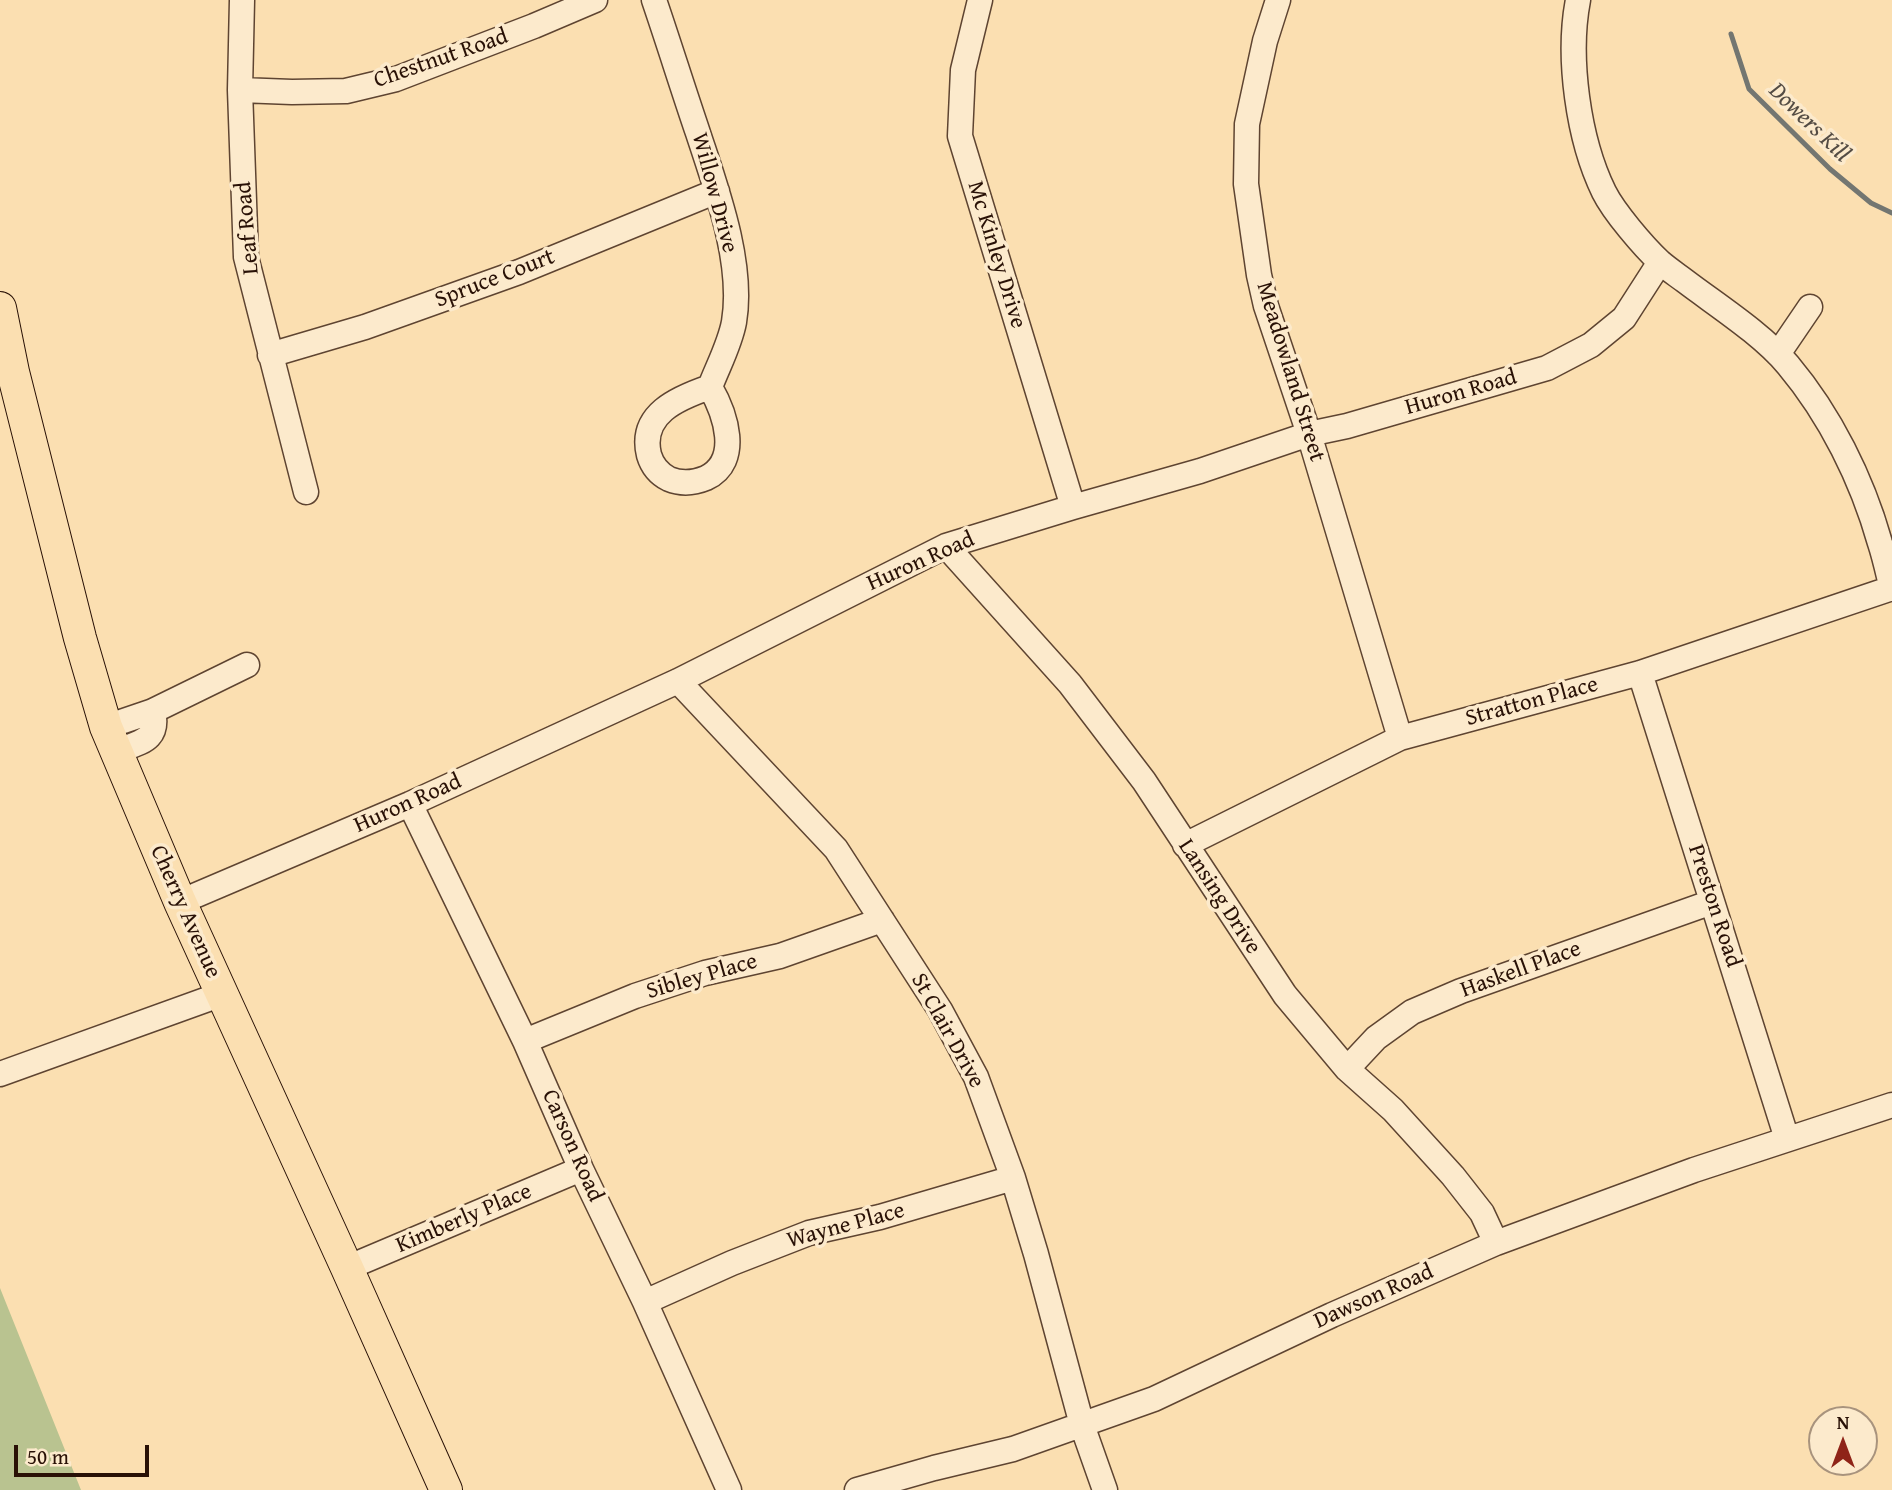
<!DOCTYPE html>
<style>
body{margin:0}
#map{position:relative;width:1892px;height:1490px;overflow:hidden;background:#fbdfb1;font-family:"Gentium Book Plus",serif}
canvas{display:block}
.north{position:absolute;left:1808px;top:1406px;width:70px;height:70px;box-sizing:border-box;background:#fceacc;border:2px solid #a8937d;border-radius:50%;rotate:0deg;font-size:19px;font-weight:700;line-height:28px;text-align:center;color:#291106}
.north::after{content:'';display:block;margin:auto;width:24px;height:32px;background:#8f2418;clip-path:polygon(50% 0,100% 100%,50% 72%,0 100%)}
.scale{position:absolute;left:14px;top:1445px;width:135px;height:32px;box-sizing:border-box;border:4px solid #291106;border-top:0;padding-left:9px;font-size:21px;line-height:24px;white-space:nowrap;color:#291106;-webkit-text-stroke:5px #fceacc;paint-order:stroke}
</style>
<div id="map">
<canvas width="1892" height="1490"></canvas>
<div class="north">N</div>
<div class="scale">50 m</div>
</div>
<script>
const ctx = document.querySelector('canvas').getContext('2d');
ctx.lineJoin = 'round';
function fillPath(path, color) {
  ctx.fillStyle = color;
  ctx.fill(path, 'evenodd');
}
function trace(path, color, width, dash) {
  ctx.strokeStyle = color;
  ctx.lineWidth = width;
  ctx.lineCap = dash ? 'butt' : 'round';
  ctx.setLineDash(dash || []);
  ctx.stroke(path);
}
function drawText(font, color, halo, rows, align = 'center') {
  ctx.font = font + ' "Gentium Book Plus",serif';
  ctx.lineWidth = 7;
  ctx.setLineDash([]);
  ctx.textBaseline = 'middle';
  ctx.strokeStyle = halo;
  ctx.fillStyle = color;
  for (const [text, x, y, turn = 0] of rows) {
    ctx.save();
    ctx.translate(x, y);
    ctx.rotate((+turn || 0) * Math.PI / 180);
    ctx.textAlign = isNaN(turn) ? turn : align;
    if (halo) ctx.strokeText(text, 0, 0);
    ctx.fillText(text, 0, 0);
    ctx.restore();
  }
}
const green = new Path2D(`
 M0 1288 81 1490H82H0Z`);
const stream = new Path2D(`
 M1731 34 1749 89 1830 169 1871 203 1892 213`);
const minor = new Path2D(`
 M242 0 240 90 246 257 306 492
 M654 0C669 44 683 89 698 133 716 188 744 263 734 322 730 344 718 366 710 387
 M980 0 963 70 960 136 1073 507
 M1278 0 1265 41 1247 124 1246 184 1259 275 1266 306 1309 434 1400 738
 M1578 0C1567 57 1578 139 1604 192 1614 212 1643 246 1660 262 1668 269 1677 275 1685 281 1718 306 1762 334 1788 365 1830 415 1862 479 1880 543 1885 558 1888 573 1892 589
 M240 90 292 92 346 91 396 79 534 26 595 0
 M1778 354 1810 307
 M270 355 365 327 519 272 717 191
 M710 387C725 413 742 461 706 478 694 483 681 484 669 479 659 474 652 465 649 455 639 414 678 398 710 387Z
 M946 546 1070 684 1144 781 1285 995 1347 1069 1393 1110 1453 1176 1482 1213 1496 1243
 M1640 673 1787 1139
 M678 681 836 849 940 1010 976 1077 1013 1178 1036 1254 1082 1425 1105 1490
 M106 727 153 711 247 665
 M115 752C138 742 160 742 153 711
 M410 804 525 1041 581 1169 645 1302 729 1490
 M1185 845 1400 738 1640 673 1892 588
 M180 902 410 804 678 681 946 546 1073 507 1200 471 1309 434 1347 426 1547 368 1591 345 1624 318 1660 262
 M525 1041 635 996 705 973 780 956 882 920
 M1347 1069 1376 1038 1412 1012 1461 991 1712 902
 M0 1074 222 994
 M347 1268 581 1169
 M645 1302 732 1263 809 1233 880 1217 1013 1178
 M857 1490 934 1468 1013 1449 1154 1399 1332 1315 1496 1243 1694 1170 1892 1105`);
const major = new Path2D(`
 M0 308 13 372 80 638 106 727 180 902 347 1268 446 1490`);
const streetNames = [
 ["Chestnut Road",441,59,-19],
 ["Willow Drive",714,193,75],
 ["Leaf Road",248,228,-95],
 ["Mc Kinley Drive",996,255,73],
 ["Spruce Court",495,279,-21],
 ["Meadowland Street",1290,372,73],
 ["Huron Road",1461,393,-16],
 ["Huron Road",921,562,-24],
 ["Stratton Place",1532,702,-15],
 ["Huron Road",408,804,-24],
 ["Lansing Drive",1219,897,57],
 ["Preston Road",1714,906,72],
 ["Cherry Avenue",185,912,66],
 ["Haskell Place",1521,970,-20],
 ["Sibley Place",702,977,-16],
 ["St Clair Drive",947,1031,61],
 ["Carson Road",572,1146,66],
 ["Kimberly Place",464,1219,-23],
 ["Wayne Place",846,1226,-15],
 ["Dawson Road",1374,1297,-24]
];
const waterNames = [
 ["Dowers Kill",1809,123,44]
];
fillPath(green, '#b9c390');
trace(stream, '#737671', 5);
trace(minor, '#5e4431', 27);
trace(major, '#291106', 34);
trace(minor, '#fceacc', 24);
trace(major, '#fbdfb1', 32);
drawText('23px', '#291106', '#fceacc', streetNames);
drawText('italic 24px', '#544c44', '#fceacc', waterNames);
</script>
